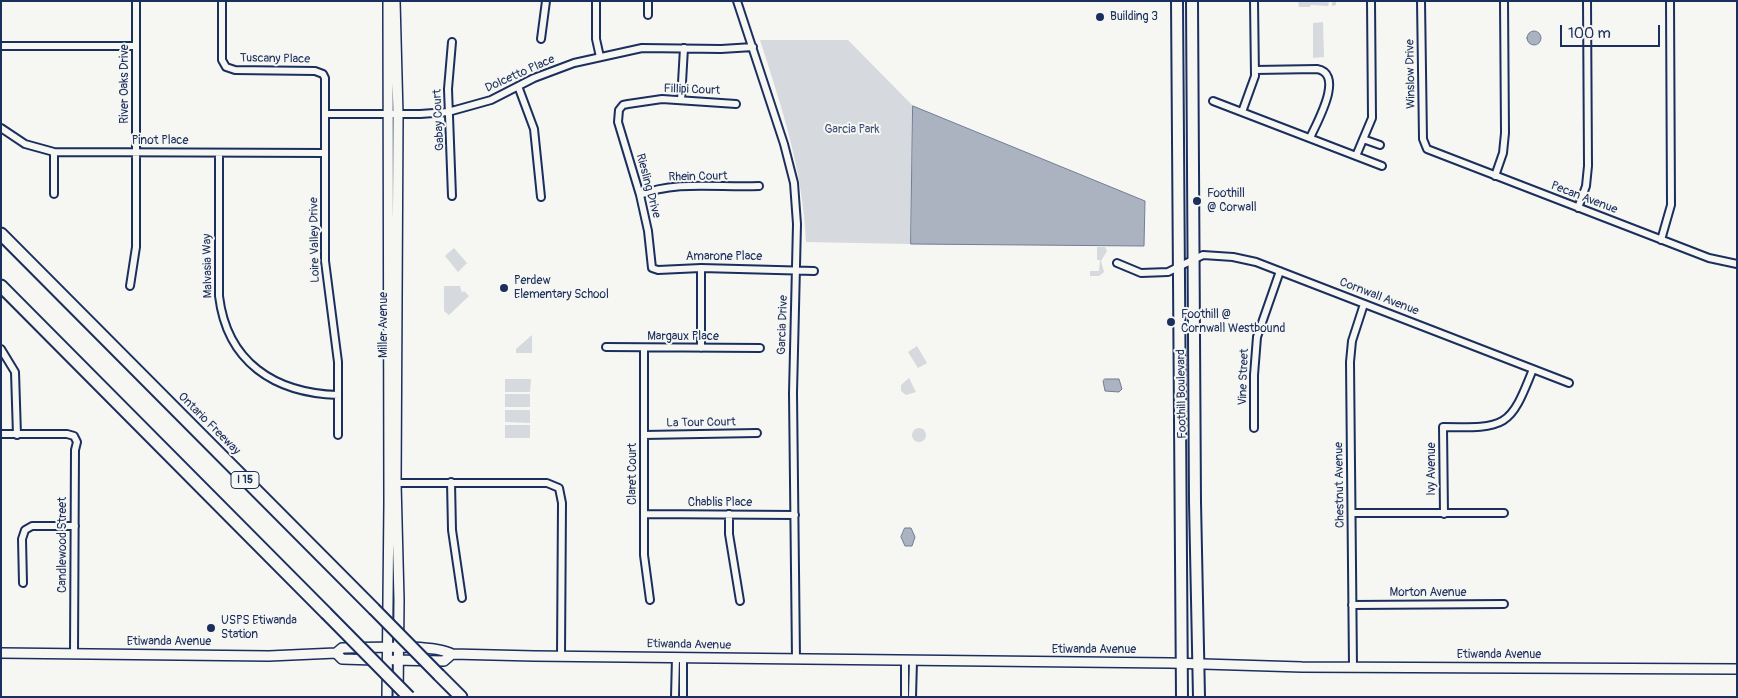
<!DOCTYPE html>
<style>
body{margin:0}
#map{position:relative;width:1738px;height:698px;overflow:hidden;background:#f6f6f2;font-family:Pangolin,sans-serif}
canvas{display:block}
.frame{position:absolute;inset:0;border:2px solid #1b2f5e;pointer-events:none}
.scale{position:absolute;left:1560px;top:25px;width:100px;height:22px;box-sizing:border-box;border:2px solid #1b2f5e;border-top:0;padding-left:6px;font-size:15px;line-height:18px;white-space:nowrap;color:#1b2f5e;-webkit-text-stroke:4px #f6f6f2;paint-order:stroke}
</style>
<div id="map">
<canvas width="1738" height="698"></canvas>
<div class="frame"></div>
<div class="scale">100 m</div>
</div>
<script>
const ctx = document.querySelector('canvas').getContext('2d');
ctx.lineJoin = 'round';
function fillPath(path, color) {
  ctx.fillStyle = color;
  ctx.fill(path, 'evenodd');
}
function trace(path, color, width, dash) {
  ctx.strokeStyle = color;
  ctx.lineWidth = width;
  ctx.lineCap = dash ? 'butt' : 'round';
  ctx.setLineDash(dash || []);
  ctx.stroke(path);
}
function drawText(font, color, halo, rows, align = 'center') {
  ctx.font = font + ' Pangolin,sans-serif';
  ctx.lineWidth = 4;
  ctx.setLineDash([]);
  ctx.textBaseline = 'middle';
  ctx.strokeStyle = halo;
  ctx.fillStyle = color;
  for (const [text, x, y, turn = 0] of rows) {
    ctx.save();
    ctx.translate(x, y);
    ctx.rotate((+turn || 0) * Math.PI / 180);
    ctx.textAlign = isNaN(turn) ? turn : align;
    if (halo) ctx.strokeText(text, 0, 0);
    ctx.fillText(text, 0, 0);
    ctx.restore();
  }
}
const green = new Path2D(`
 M1298 1H1336V5L1332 6V2H1329L1328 6 1311 5 1310 7H1299Z
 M1323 22 1324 57 1313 58V23Z
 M760 40H848L913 106 911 244 806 242C803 170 782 108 760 40Z
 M1097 247H1105L1107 251 1101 261 1104 272 1099 276H1090V271H1099L1100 260H1097Z
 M454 248 467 263 458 272 445 256Z
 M444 286H460L462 293 464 291 469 296 449 315 444 311Z
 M532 335V353H516V349Z
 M917 346 927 363 918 368 908 352Z
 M909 378 916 392 906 395 901 391V385Z
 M505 379H531L530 392H505Z
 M505 394H530V407H505Z
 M505 410H530V423L505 422Z
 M505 425H530V438H505Z
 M912 435a7 7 0 1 1 14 0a7 7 0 1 1-14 0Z`);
const water = new Path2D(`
 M1527 38a7 7 0 1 1 14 0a7 7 0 1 1-14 0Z
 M913 106 1145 201 1144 246 911 244Z
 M1105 379H1119L1122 389 1119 392 1105 391 1103 381Z
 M905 528H911L915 537 912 546H905L901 537Z`);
const street = new Path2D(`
 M222 1V60L226 67 235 70 315 71 323 74 325 78V261L338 362V435
 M596 1V39L600 57
 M737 1 784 144 794 183 797 224 793 393 796 659
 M1421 1 1423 139 1427 149 1709 258 1737 264
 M648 15V1
 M541 39 546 1
 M1 46H136
 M1255 70 1317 69C1345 74 1317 122 1310 138
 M518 86 534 129 541 197
 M681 100 684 48
 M1213 101 1382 166
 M736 104 662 99 628 104 623 105 619 110 618 122 640 195 648 231 652 268 658 270 701 268 814 271
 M1242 112 1255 76 1254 1
 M326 114H420L448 112 491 100 534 78 574 63 642 48 721 49 753 47
 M1 128 25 144 54 152 325 153
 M1363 139 1380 145
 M54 152V194
 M219 153V296C227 362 274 393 338 395
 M1356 156 1372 118 1371 1
 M1495 176 1503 153 1505 133 1504 1
 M640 195C676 180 720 188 759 186
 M452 196 448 89 452 42
 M1578 208 1586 186 1588 166 1587 1
 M1661 240 1671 205 1670 1
 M1117 263 1141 273 1168 272 1203 255 1233 257 1256 262 1569 383
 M701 268V348
 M130 286 136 247V1
 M606 347 760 348
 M644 348V555L650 600
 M1 349 15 372 17 435
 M1254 428V375L1257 337 1280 271
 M1 434H67L74 436 77 442 75 450 74 654
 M644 435 757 433
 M451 482 452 530 462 598
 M393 483H547L559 488 562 503 561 656
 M1352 513H1504
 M644 514 795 515
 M729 514V534L740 601
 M1444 514 1443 427C1506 428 1510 428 1533 369
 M23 583 22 539 25 530 32 526H75
 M1352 605 1504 604
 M1353 667 1350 362 1352 341 1364 304
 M675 697 676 657
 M683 697V658
 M905 697V661
 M912 697 913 661`);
const secondary = new Path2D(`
 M395 1 398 115 396 483 399 600 398 697
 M1 653 269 656 336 653 342 648C367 648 433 643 452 654L534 656 1170 663 1302 667 1737 669
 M336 653 342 659 374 660
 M394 660 444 661 452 654
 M387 697 389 503 388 1`);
const primary = new Path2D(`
 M1177 1 1182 697
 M1192 1 1195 502 1199 697`);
const highway = new Path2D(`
 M1 234 374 609
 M1 286 326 613
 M439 675 461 697`);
const highwayBridge = new Path2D(`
 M374 609 439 675
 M326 613 409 697`);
const markers = [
 [1100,17,5,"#1b2f5e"],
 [1197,201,5,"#1b2f5e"],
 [504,288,5,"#1b2f5e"],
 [1171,322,5,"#1b2f5e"],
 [211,628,5,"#1b2f5e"]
];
const shields = [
 [245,480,28]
];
const shieldNames = [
 ["I 15",245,480]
];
const poiNames = [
 ["Building 3",1110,17],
 ["Foothill",1207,194],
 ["@ Corwall",1207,208],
 ["Perdew",514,281],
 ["Elementary School",514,295],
 ["Foothill @",1181,315],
 ["Cornwall Westbound",1181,329],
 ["USPS Etiwanda",221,621],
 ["Station",221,635]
];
const streetNames = [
 ["Tuscany Place",275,59,1],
 ["Dolcetto Place",520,74,-24],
 ["Winslow Drive",1411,74,-91],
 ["River Oaks Drive",125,84,-90],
 ["Fillipi Court",692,90,2],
 ["Gabay Court",439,120,-93],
 ["Pinot Place",160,141],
 ["Rhein Court",698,177,-1],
 ["Riesling Drive",648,186,75],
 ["Pecan Avenue",1584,198,21],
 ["Loire Valley Drive",315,240,-91],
 ["Amarone Place",724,257],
 ["Malvasia Way",208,266,-91],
 ["Cornwall Avenue",1379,297,21],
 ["Miller Avenue",384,325,-90],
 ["Garcia Drive",783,325,-88],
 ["Margaux Place",683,337],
 ["Vine Street",1244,377,-88],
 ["Foothill Boulevard",1182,394,-91],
 ["La Tour Court",701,423,-1],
 ["Ontario Freeway",209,424,45],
 ["Ivy Avenue",1432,469,-90],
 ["Claret Court",633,474,-90],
 ["Chestnut Avenue",1340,485,-91],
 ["Chablis Place",720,503],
 ["Candlewood Street",63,545,-90],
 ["Morton Avenue",1428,593],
 ["Etiwanda Avenue",169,642],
 ["Etiwanda Avenue",689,645,1],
 ["Etiwanda Avenue",1094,650],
 ["Etiwanda Avenue",1499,655]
];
const parkNames = [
 ["Garcia Park",852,130]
];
fillPath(green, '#d6d9dd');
fillPath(water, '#abb2c0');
trace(water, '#717e99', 1);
trace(street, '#1b2f5e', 10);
trace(secondary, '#1b2f5e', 12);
trace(primary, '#1b2f5e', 14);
trace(highway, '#1b2f5e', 15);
trace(street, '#f6f6f2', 6);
trace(secondary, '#f6f6f2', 9);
trace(primary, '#f6f6f2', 10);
trace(highway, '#f6f6f2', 11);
trace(highwayBridge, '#1b2f5e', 15, []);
trace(highwayBridge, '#f6f6f2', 11);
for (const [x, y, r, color] of markers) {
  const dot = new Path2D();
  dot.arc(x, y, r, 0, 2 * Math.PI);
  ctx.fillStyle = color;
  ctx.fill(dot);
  trace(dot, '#f6f6f2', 2);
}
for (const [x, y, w] of shields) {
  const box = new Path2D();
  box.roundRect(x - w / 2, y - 8.5, w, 17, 4);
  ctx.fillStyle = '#f6f6f2';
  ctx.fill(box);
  trace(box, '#1b2f5e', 1);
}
drawText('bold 11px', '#1b2f5e', null, shieldNames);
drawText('12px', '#1b2f5e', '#f6f6f2', poiNames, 'left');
drawText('12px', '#1b2f5e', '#f6f6f2', streetNames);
drawText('12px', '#405177', '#f6f6f2', parkNames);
</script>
